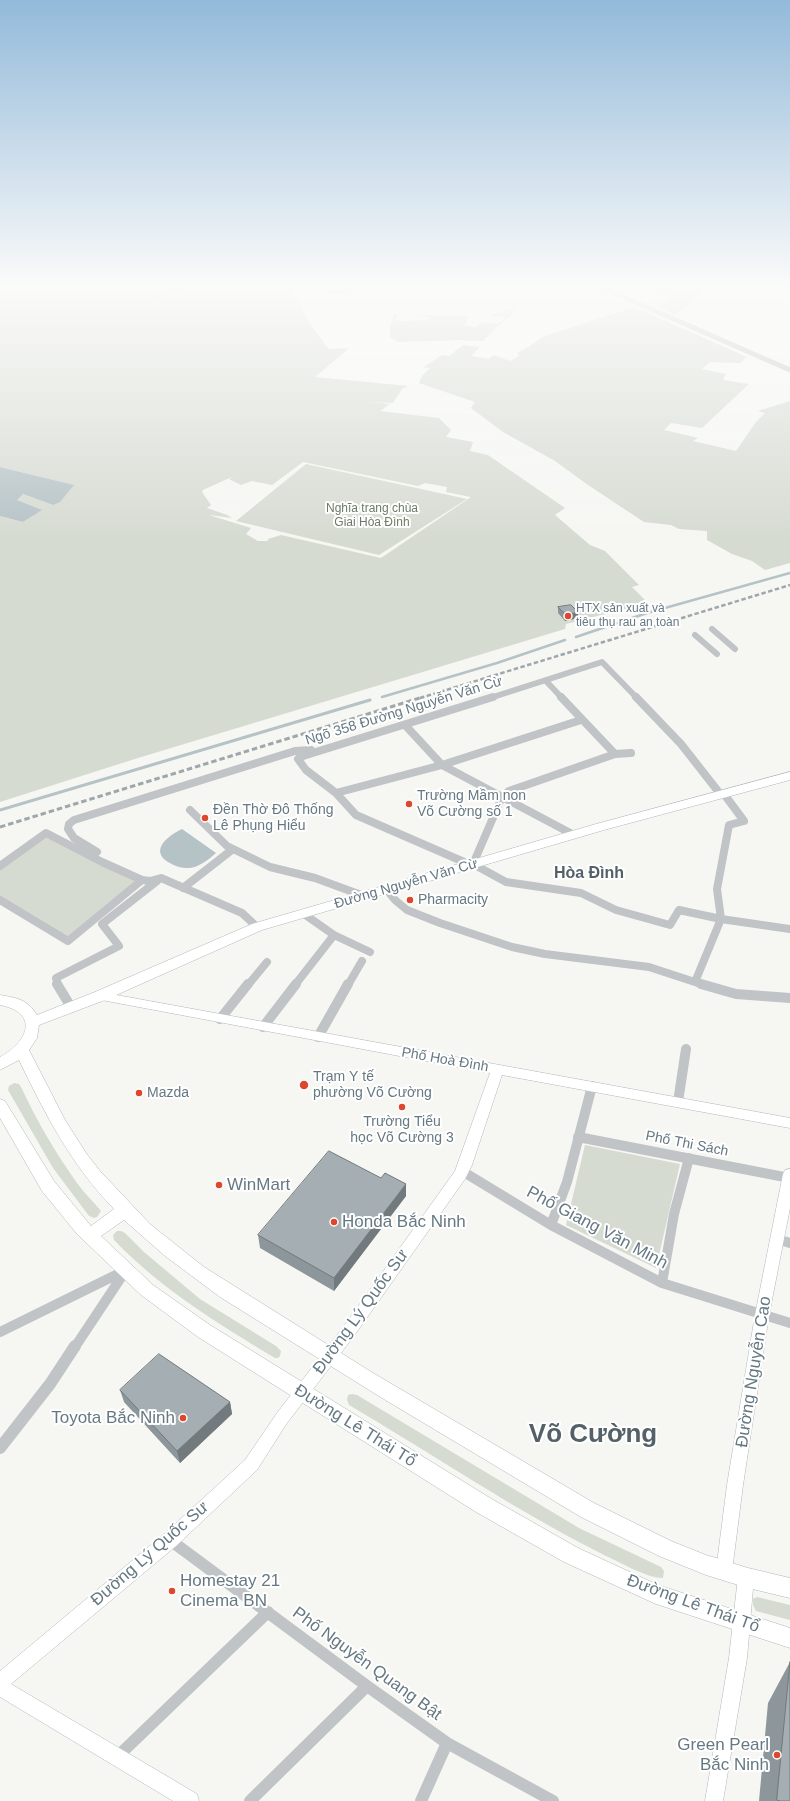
<!DOCTYPE html>
<meta charset="utf-8">
<style>
body{margin:0}
canvas{display:block;background:#f6f6f3}
</style>
<canvas width="790" height="1801"></canvas>
<script>
const ctx = document.querySelector('canvas').getContext('2d');
ctx.lineJoin = 'round';
function fillPath(path, color) {
  ctx.fillStyle = color;
  ctx.fill(path, 'evenodd');
}
function trace(path, color, width, dash) {
  ctx.strokeStyle = color;
  ctx.lineWidth = width;
  ctx.lineCap = dash ? 'butt' : 'round';
  ctx.setLineDash(dash || []);
  ctx.stroke(path);
}
function drawText(font, color, halo, rows, align = 'center') {
  ctx.font = font + ' Arial,sans-serif';
  ctx.lineWidth = 4;
  ctx.setLineDash([]);
  ctx.textBaseline = 'middle';
  ctx.strokeStyle = halo;
  ctx.fillStyle = color;
  for (const [text, x, y, turn = 0] of rows) {
    ctx.save();
    ctx.translate(x, y);
    ctx.rotate((+turn || 0) * Math.PI / 180);
    ctx.textAlign = isNaN(turn) ? turn : align;
    if (halo) ctx.strokeText(text, 0, 0);
    ctx.fillText(text, 0, 0);
    ctx.restore();
  }
}
const green = new Path2D(`
 M0 288H143L156 297 201 288H290L313 328 329 349 349 348 315 377 408 386 402 389 393 403 369 402 390 404 380 411 439 418 451 430 446 437 473 442 470 451 488 455 565 508 555 515 590 545 605 551 639 585 632 587 648 603 566 624 565 629 138 758 0 802V516L23 522 41 510 16 500 23 494 53 505 73 485 0 467ZM303 462 418 486 425 483 447 487 446 492 471 497 381 558 281 535 268 539V541H258L246 534 251 528 209 515 232 518 227 515 207 508 211 505 202 492 203 490 234 476 229 479 241 485 252 481 272 485Z
 M655 288H689L703 292 676 315 659 307 672 296 650 292Z
 M634 307 747 357 740 363 710 362 702 369 726 374 723 380 749 384 702 428 671 423 664 430 698 438 693 441 736 451 756 422 765 413 758 411 790 401V459L787 458 790 459V563L765 570 752 561 732 554 707 540V531L679 529 671 525 644 522 588 485 555 461 503 432 471 408 475 402 419 383 422 376 430 368 424 367 442 355 449 356 463 345 480 347 471 356 489 359 493 355 510 361 519 356 517 353 530 346 542 337Z
 M515 308 511 316 501 323 483 341 460 340 398 342 390 337V327L394 314H398L396 320 399 321 428 320 430 318 415 315 469 316 465 325 475 327 483 322 498 324 506 317 492 316 493 314H503L506 309Z
 M306 464 467 499 379 555 236 521Z
 M48 836 135 881 67 937 0 898V869Z
 M14 1083 19 1084 21 1087C37 1121 55 1152 77 1183 84 1193 93 1201 101 1211L97 1217 94 1218 89 1216 53 1168 8 1090 9 1086Z
 M585 1145 680 1164 656 1268 566 1225Z
 M117 1231H121L125 1233 144 1252 200 1299 276 1346 281 1351 280 1356 278 1358H275C217 1323 161 1289 114 1240L113 1235Z
 M352 1394 357 1395 579 1528 661 1567 664 1571 663 1578C646 1578 620 1562 604 1555 516 1511 434 1455 349 1405L347 1400 348 1395Z
 M757 1597 790 1605V1620L756 1611 753 1605V1599Z`);
const water = new Path2D(`
 M0 467 74 485 60 502 53 505 23 494 17 500 42 510 23 522 0 516Z
 M182 829 216 853C208 860 197 869 186 868 180 868 173 865 168 862 149 850 169 835 182 829Z`);
const streamFar1 = new Path2D(`
 M576 637 647 613 790 573
 M382 697 497 663 565 640`);
const stream = new Path2D(`
 M0 810 370 700`);
const streetFar4 = new Path2D(`
 M326 288 333 293 354 288
 M603 288 790 370
 M154 295 185 288`);
const streetFar3 = new Path2D(`
 M712 629 735 649
 M695 635 717 654
 M546 681 562 698
 M490 698 602 662 637 698`);
const streetFar2 = new Path2D(`
 M561 697 615 754
 M636 697 681 744 721 795
 M405 725 442 765 574 835
 M631 753 615 754 509 791 502 797 473 864 506 882 581 893 616 910 670 925 679 910 721 919 790 929
 M336 793 442 765 581 720
 M190 810 227 846 270 867 315 878 364 896
 M97 852 74 838 68 829 69 824 74 820 295 751 311 750
 M471 865 356 815 336 793 306 770 298 759 303 756 493 697
 M0 866 46 833 102 862 142 880 150 881 161 878 242 913 257 927
 M183 888 233 849
 M387 890 395 900 407 910 440 923 512 947 545 954 649 967 704 985
 M0 900 68 941 142 880
 M334 935 370 952
 M695 982 721 919 717 889 729 825 744 821 724 794
 M58 985 56 978 119 946 102 924 157 881
 M248 985 267 962
 M295 985 334 935 304 914
 M348 985 362 961`);
const streetFar1 = new Path2D(`
 M57 984 71 1007
 M701 984 736 994 790 998
 M220 1019 248 984
 M263 1027 296 984
 M318 1037 348 984
 M678 1102 686 1049
 M578 1137 790 1178
 M462 1171 551 1225 662 1283 790 1323
 M551 1225 567 1182 592 1086
 M777 1239 790 1243
 M662 1283 674 1214 689 1158
 M0 1332 126 1270
 M75 1347 126 1270`);
const street = new Path2D(`
 M0 1448 50 1384 75 1346
 M170 1540 367 1686 447 1743 553 1801
 M117 1757 268 1612
 M250 1801 367 1686
 M421 1801 447 1743`);
const secondary = new Path2D(`
 M100 992 790 1118V1128L502 1075 472 1165 465 1179 354 1336 287 1423 257 1470 176 1546 11 1684 197 1794 199 1801H173L0 1697V1671L164 1534 245 1460 277 1413 344 1326 455 1171 490 1073 96 999 94 996 96 993Z
 M790 1169V1208L769 1315 743 1485 732 1571 730 1577 724 1579 718 1577 716 1571 727 1485 755 1315 783 1174 785 1170Z
 M746 1569 752 1571 754 1577 747 1658 723 1801H705L729 1658 738 1577 740 1571Z`);
const primary = new Path2D(`
 M790 772V780L604 830 262 930 105 1000 39 1025 37 1038 29 1050 65 1120 86 1153 100 1171 150 1224 204 1267 373 1373 594 1503 671 1541 706 1555 748 1568 790 1578V1598L748 1588 706 1575 659 1556 581 1517 382 1398 220 1297 165 1256 124 1220 101 1236 153 1285 210 1325 490 1498 578 1548 658 1585 790 1628V1648L656 1604 564 1562 476 1512 198 1337 141 1295 77 1234 42 1191 0 1118V1099L5 1101 54 1181 91 1226 114 1209C72 1166 45 1114 19 1060L0 1070V1057C28 1042 40 1013 0 1005V995C17 998 27 999 37 1015L95 992 252 924 596 824Z`);
const railFar1 = new Path2D(`
 M420 698 790 585`);
const rail = new Path2D(`
 M0 827 423 697`);
const wall = new Path2D(`
 M558 607 578 618 565 621 558 613Z
 M381 1178 406 1184V1196L334 1291 260 1248 258 1235Z
 M120 1390 230 1402 232 1414 180 1463 124 1402Z
 M790 1662V1801H759L768 1703Z`);
const shadedWall = new Path2D(`
 M578 612V618L565 621 566 615Z
 M406 1184V1196L334 1291V1278Z
 M230 1402 232 1414 180 1463 177 1451Z`);
const building = new Path2D(`
 M571 605 578 612 566 615 558 607Z
 M329 1151 381 1178 385 1173 406 1184 334 1278 258 1235Z
 M159 1354 230 1402 177 1451 120 1390Z
 M790 1662V1801H780L777 1800Z`);
const markers = [
 [568,616,4,"#dd472d"],
 [409,804,4,"#dd472d"],
 [205,818,4,"#dd472d"],
 [410,900,4,"#dd472d"],
 [304,1085,5,"#dd472d"],
 [139,1093,4,"#dd472d"],
 [402,1107,4,"#dd472d"],
 [219,1185,4,"#dd472d"],
 [334,1222,4,"#dd472d"],
 [183,1418,4,"#dd472d"],
 [172,1591,4,"#dd472d"],
 [777,1755,4,"#dd472d"]
];
const farParknames = [
 ["Nghĩa trang chùa",372,509],
 ["Giai Hòa Đình",372,523]
];
const farPoinames = [
 ["HTX sản xuất và",576,609],
 ["tiêu thụ rau an toàn",576,623]
];
const streetNames = [
 ["Ngõ 358 Đường Nguyễn Văn Cừ",404,711,-17],
 ["Đường Nguyễn Văn Cừ",406,884,-16],
 ["Phố Hoà Đình",445,1060,10],
 ["Phố Thi Sách",687,1144,11]
];
const poiNames = [
 ["Trường Mầm non",417,796],
 ["Võ Cường số 1",417,812],
 ["Đền Thờ Đô Thống",213,810],
 ["Lê Phụng Hiểu",213,826],
 ["Pharmacity",418,900],
 ["Trạm Y tế",313,1077],
 ["phường Võ Cường",313,1093],
 ["Mazda",147,1093],
 ["Trường Tiểu",402,1122,"center"],
 ["học Võ Cường 3",402,1138,"center"]
];
const quarterNames = [
 ["Hòa Đình",589,874]
];
const nearPoinames = [
 ["WinMart",227,1185],
 ["Honda Bắc Ninh",342,1222],
 ["Toyota Bắc Ninh",175,1418,"right"],
 ["Homestay 21",180,1581],
 ["Cinema BN",180,1601],
 ["Green Pearl",769,1745,"right"],
 ["Bắc Ninh",769,1765,"right"]
];
const nearStreetnames = [
 ["Phố Giang Văn Minh",597,1228,28],
 ["Đường Lý Quốc Sư",361,1312,-54],
 ["Đường Nguyễn Cao",754,1372,-81],
 ["Đường Lê Thái Tổ",355,1426,32],
 ["Đường Lý Quốc Sư",150,1554,-41],
 ["Đường Lê Thái Tổ",693,1604,20],
 ["Phố Nguyễn Quang Bật",367,1664,36]
];
const nearTownnames = [
 ["Võ Cường",593,1435]
];
fillPath(green, '#d6dbd2');
fillPath(water, '#b5c2c6');
trace(streamFar1, '#b5c2c6', 2.5);
trace(stream, '#b5c2c6', 3);
trace(secondary, '#b2b8bc', 1);
trace(primary, '#b1b7ba', 1);
trace(streetFar4, '#c0c4c7', 5);
trace(streetFar3, '#c0c4c7', 6);
trace(streetFar2, '#c0c4c7', 8);
trace(streetFar1, '#c0c4c7', 10);
trace(street, '#c0c4c7', 12);
fillPath(secondary, '#fff');
fillPath(primary, '#fff');
trace(railFar1, '#9fa7ab', 2.5, [4.5, 2.5]);
trace(rail, '#9fa7ab', 3, [5.5, 3]);
fillPath(wall, '#8d969a');
fillPath(shadedWall, '#737a7d');
fillPath(building, '#a4aeb3');
trace(building, '#737a7d', 1);
const sky = ctx.createLinearGradient(0, 0, 0, 540);
sky.addColorStop(0, '#93bada');
sky.addColorStop(0.53, '#fbfbfa');
sky.addColorStop(1, '#fbfbfa00');
ctx.fillStyle = sky;
ctx.fillRect(0, 0, 790, 540);
for (const [x, y, r, color] of markers) {
  const dot = new Path2D();
  dot.arc(x, y, r, 0, 2 * Math.PI);
  ctx.fillStyle = color;
  ctx.fill(dot);
  trace(dot, '#fff', 1.5);
}
drawText('12px', '#6b7b65', '#fff', farParknames);
drawText('12px', '#667983', '#fff', farPoinames, 'left');
drawText('14px', '#667983', '#fff', streetNames);
drawText('14px', '#667983', '#fff', poiNames, 'left');
drawText('bold 16px', '#546169', '#fff', quarterNames);
drawText('17px', '#667983', '#fff', nearPoinames, 'left');
drawText('17px', '#667983', '#fff', nearStreetnames);
drawText('bold 26px', '#546169', '#fff', nearTownnames);
</script>
